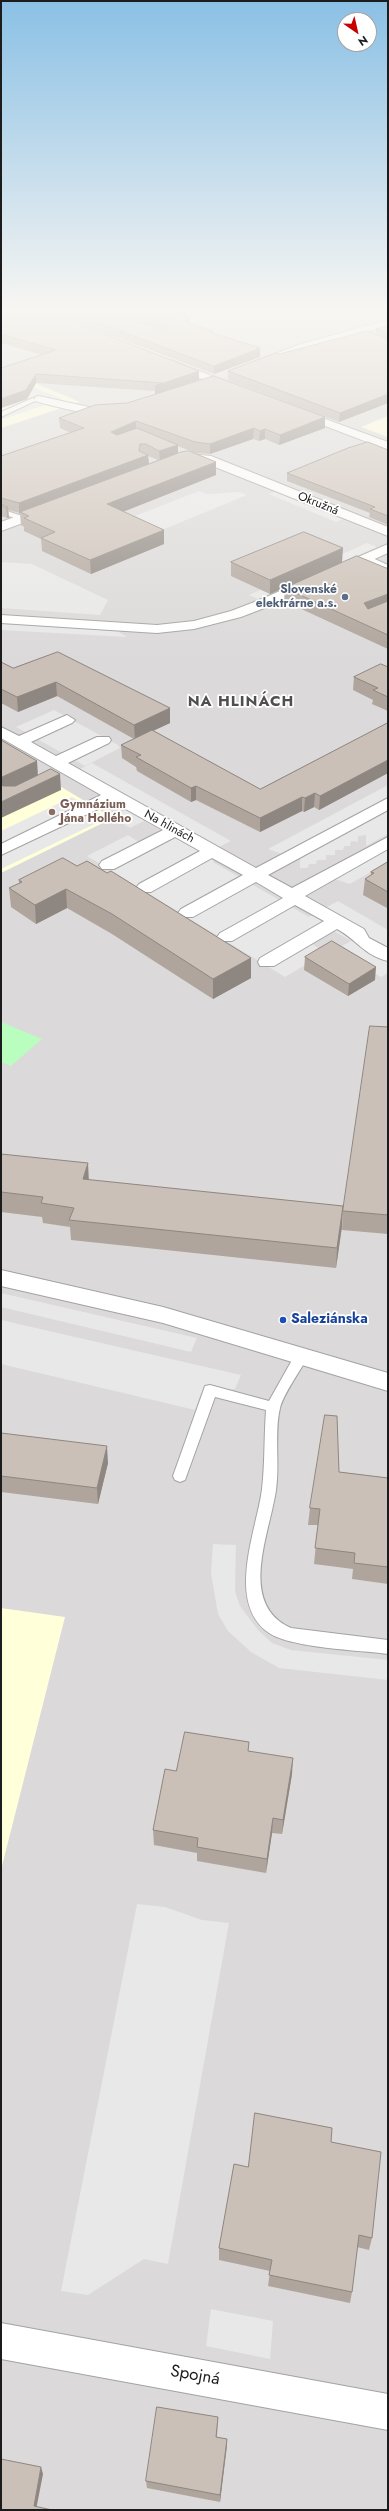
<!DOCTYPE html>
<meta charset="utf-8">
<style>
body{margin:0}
#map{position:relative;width:389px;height:2511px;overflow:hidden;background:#efeae1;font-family:Jost,sans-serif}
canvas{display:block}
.frame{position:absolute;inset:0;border:2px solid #1c1c1c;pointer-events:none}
.north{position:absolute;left:337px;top:12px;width:40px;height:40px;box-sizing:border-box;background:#fff;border:1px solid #a4a4a4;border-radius:50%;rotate:146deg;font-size:11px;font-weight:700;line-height:16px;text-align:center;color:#1c1c1c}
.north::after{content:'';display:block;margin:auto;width:14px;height:18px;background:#c90000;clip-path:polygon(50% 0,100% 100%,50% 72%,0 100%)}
</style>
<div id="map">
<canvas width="389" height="2511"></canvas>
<div class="frame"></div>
<div class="north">N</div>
</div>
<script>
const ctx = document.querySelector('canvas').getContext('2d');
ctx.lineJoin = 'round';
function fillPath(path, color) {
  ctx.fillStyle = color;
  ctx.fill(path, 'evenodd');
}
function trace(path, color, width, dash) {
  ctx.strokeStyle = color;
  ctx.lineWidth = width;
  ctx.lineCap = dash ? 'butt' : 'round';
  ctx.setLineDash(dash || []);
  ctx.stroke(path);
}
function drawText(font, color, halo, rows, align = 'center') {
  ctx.font = font + ' Jost,sans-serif';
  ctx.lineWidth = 3.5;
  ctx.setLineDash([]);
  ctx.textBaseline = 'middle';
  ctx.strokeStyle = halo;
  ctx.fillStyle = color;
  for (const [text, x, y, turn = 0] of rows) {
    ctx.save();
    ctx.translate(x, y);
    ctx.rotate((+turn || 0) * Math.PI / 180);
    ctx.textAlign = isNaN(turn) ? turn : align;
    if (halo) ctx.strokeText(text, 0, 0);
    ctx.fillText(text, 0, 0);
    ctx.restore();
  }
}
const residential = new Path2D(`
 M1 309H388V2510H1Z`);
const education = new Path2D(`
 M1 369 80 402 1 428Z
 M388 416V437L361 427Z
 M1 752 48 779 113 818 1 873Z
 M1 1608 65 1617 1 1870Z`);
const park = new Path2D(`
 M1 1022 42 1039 11 1066 1 1062Z`);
const parking = new Path2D(`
 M27 385 63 399 1 420V412L10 405 1 393Z
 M199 491 208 494 239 492 247 495 157 532 89 534Z
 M278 491 345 518 336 522 269 494Z
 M367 543 377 547 258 599 249 595Z
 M1 562 32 564 108 600 100 615 1 608Z
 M1 624 117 631 127 637 1 630Z
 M54 710 118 745 120 748 85 766 16 727Z
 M92 763 231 841 219 847 213 862 309 917 338 901 388 930V973L381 977 335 950 351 941 334 931 312 944 326 953 285 977 87 856 128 835 139 842 160 830 144 821 130 828 112 817 140 803 80 769Z
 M388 785V797L282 854 268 849Z
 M72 797 107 818 1 869V831Z
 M388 811V834L366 846V835L358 836V842L351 841 350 846H344L343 850H335V855H326V860H317L316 864H309L308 868H300V858Z
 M388 848V862L350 884 334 879Z
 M1 1293 197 1338 191 1352 1 1307Z
 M1 1320 241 1375 235 1389 201 1393 195 1410 1 1364Z
 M213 1544 236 1545 235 1591 240 1606 258 1630 272 1643 291 1650 388 1660V1680L279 1668 251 1652 228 1631 218 1614 211 1573Z
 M137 1904 165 1907 202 1920 229 1923 168 2264 144 2259 88 2295 61 2291Z
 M211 2309 273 2321 270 2359 206 2346Z`);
const lane = new Path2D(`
 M33 398 36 400 35 401 1 417V412Z
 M1 509 25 517 26 519 22 521 1 513Z
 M362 556H368L388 565V570L362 560Z
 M301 1352 306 1353 308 1357C301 1369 283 1395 280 1408 274 1433 280 1464 276 1490 270 1533 237 1604 291 1628L388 1640V1654C359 1650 291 1648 269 1633 225 1603 257 1529 262 1489 265 1464 264 1437 266 1410L215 1397 185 1480 180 1482 175 1480 173 1476 205 1386 210 1385 269 1401 296 1353Z`);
const street = new Path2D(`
 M110 309H125L115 314 131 321 126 324 99 314Z
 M388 320V326L309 348 259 366 255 367 249 364 301 344Z
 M171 360 240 387 242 389 236 392 232 391 167 365V361Z
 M39 396 89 407 113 408 119 411C111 422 49 405 35 401V397Z
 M298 409 388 442V450L294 414 292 412Z
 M188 454 211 456 388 527V536L205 463 184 461 182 458 184 455Z
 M48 505 53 506 54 509 53 512 1 531V522Z
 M388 544V553L267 607 241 617 194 629 157 633 1 623V615L157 625 194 621 231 611 257 601Z
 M67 715 75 720 72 723 31 742 56 756 97 737H109L111 740 109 743 68 763 256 868 388 798V810L268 875 292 888 388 837V849L305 896 364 929 369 938 388 948V961C365 956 356 939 337 929L274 966H260L258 962 260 958 324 921 295 905 232 941H220L217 937 220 933 283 898 256 882 193 917H181L178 913 181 909 243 875 212 858 151 892H139L136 888 139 884 200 851 175 837 114 869H102L99 865 102 861 163 830 113 802 1 855V844L101 795 1 738V727L19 736Z
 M1 1270 163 1307 388 1373V1391L163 1323 1 1286Z
 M1 2323 388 2394V2430L1 2359Z`);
const wall = new Path2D(`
 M1 309H40L199 371V380L163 392 325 417V428L279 445 265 439 259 441 253 439 210 454 195 453 178 446V453L216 462V475L123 512 164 530V544L91 574 42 551 41 539 24 531V527L21 525 20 513 8 510 9 518H7L1 516V456L71 433 60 428 59 418 127 403 155 395V391L36 383 27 399 1 408V368L42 355 1 343V317L11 313 1 312ZM148 456 158 460 149 464Z
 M41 309H107L104 310 135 320 119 314V309H193V310L180 315 190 323 213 333 260 357 214 374Z
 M374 309H388V313Z
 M388 326V403L339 422 228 380V371L279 354 376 335V329Z
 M388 450V525L369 517 370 513 287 481V473Z
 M231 562 342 563 270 594 231 576Z
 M386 568H388V649L284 601 285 588Z
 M58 652 170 723 153 731 260 789 388 723V773L319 810 314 807 304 812 302 811 260 832 196 800 191 802 137 771 136 767 122 758 121 745 134 739 57 696 18 712 1 703V662L13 668Z
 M388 667V711L372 704 373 700 353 690 354 677Z
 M388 862V912L387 911V908L363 895 365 879 371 875V872Z
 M77 866 107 873 251 958V978L213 999 112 934 67 908 36 924 11 907 9 888 19 883V880Z
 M305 957 375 980 348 996 304 970Z
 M388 1027V1234L342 1230 343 1211Z
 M1 1154 89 1180 342 1226 336 1268 71 1240 70 1227 43 1223 42 1217 1 1212Z
 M1 1433 108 1463 98 1504 1 1492Z
 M339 1472 388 1478V1584L352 1579 353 1569 314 1564 318 1525H308L310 1508Z
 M249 1751 292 1774 282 1834 272 1833 266 1873 197 1861V1853L154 1845 153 1830 176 1771Z
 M331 2142 372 2238 369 2250 357 2247 352 2292 350 2303 268 2286 270 2271 219 2260V2248L248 2167Z
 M218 2417 217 2437 227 2439 220 2502 147 2488 146 2481Z`);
const shadedWall = new Path2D(`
 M177 309H193V310L177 316Z
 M190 318V326L184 321Z
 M260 348V357L214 374V366Z
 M199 371V380L155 395V386Z
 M36 374V383L27 399 1 408V399Z
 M388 394V403L339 422 340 413Z
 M325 417V428L279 445 280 435Z
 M136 421V432L112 442 111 432Z
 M254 428 253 439 210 454V444Z
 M265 429V439L259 441 260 431Z
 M140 444V454L148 455 149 465 20 512V513L19 514V503L139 451Z
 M178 445V455L160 461 159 451Z
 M216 462V475L107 518V504Z
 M8 507 9 518H7L6 508Z
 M164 530V544L91 574 90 560Z
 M343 548 342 563 270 594V580Z
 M388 594V607L363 617 364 603Z
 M56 682 57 696 18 712 17 697Z
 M170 708V723L135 739 134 725Z
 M388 760V773L319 810 320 796Z
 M37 761 38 776 1 797V779L2 777Z
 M60 774 61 790 1 818V802Z
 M196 786V800L191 802V788Z
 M315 793 314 807 304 812 305 798Z
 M302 797V811L260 832V818Z
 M66 889 67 908 36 924 35 905Z
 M251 958V978L213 999V979Z
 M376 967 375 980 348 996 349 984Z
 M88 1163 89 1183 83 1179Z
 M343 1206 342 1226 336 1268 337 1248Z
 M107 1446 108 1463 98 1504 97 1488Z
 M293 1758 292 1774 282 1834 283 1820Z
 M273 1818 272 1833 266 1873 267 1859Z
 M227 2439V2446L220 2502V2495Z
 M41 2467 43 2474 36 2510 34 2506Z`);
const building = new Path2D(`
 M22 309H40L199 371 155 386 163 383 36 374 26 390 1 399V368L56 350 1 334V317Z
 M63 309H101L157 328H166L168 325 127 309H163L190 318 184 321 213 331 209 332 260 348 214 366Z
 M388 326V333L376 329Z
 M367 331 388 339V394L340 413 228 371 275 353 279 354Z
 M214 376 325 417 280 435 265 429 260 431 254 428 210 444 195 442 136 421 111 432 117 435 137 428 178 445 159 451 146 444H140L139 451 148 455 19 503 1 498V456L84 428 59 418 95 405 127 403Z
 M368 442 388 450V516L370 509 375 507 287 473 348 448Z
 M189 451 216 462 107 504 164 530 90 560 41 538 55 532 24 518 29 516 20 512 181 452Z
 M1 504 8 507 6 508 1 505Z
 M304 532 343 548 270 580 231 562Z
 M357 556 386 568H388V594L364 603 368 609 388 601V635L285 588Z
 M58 652 170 708 134 725 56 682 17 697 1 689V662L13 668Z
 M381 664 388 667V697L373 690 378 688 354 677Z
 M388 723V760L320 796 315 793 305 798 302 797 260 818 196 786 191 788 136 757 141 755 121 745 152 730 260 789Z
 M1 740 37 761 2 777 1 779Z
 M51 769 60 774 1 802V784L3 786H15Z
 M63 858 77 866 87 861 107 873 111 871 251 958 213 979 112 914 66 889 35 905 9 888 22 882 19 880Z
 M388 862V892L365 879 374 873 371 872Z
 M332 941 376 967 349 984 305 957Z
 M370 1026 388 1027V1215L343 1211Z
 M1 1154 88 1163 83 1179 343 1206 337 1248 69 1220 74 1208 41 1203 43 1197 1 1192Z
 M325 1415 337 1416 339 1472 388 1478V1567L354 1563 355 1553 315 1548 320 1509 310 1508Z
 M1 1433 107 1446 97 1488 1 1476Z
 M185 1732 249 1742 248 1751 293 1758 283 1820 273 1818 267 1859 197 1847 198 1838 153 1830 165 1769 176 1771Z
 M255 2113 332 2128 331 2142 381 2152 372 2238 359 2235 352 2292 269 2275 272 2260 219 2248 234 2164 248 2167Z
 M157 2407 218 2417 216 2437 227 2439 220 2495 146 2481Z
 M1 2459 41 2467 34 2506 52 2510H1Z`);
const markers = [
 [345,597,4,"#5c6f8a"],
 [52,812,4,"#8d6e63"],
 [283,1320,4,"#1a4fb4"]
];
const farStreetnames = [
 ["Okružná",318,504,22],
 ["Na hlinách",169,827,29]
];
const farServicenames = [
 ["Slovenské",337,590],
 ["elektrárne a.s.",337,604]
];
const farEducationnames = [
 ["Gymnázium",60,805],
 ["Jána Hollého",60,819]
];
const transitNames = [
 ["Saleziánska",291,1320]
];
const farDistrictnames = [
 ["NA HLINÁCH",241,702]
];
const nearStreetnames = [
 ["Spojná",195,2376,10]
];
fillPath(residential, '#dbd9d9');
fillPath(education, '#ffffda');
fillPath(park, '#b9febe');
fillPath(parking, '#e8e8e8');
trace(lane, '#a3a3a3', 2);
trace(street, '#a3a3a3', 2);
fillPath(lane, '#fff');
fillPath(street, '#fff');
fillPath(wall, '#afa59d');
fillPath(shadedWall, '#8e8680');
fillPath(building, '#cbc0b7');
trace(building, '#8e8680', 1);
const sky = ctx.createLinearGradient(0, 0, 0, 660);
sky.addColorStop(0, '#8ac0e5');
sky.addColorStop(0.47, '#f8f6f2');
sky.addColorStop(1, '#f8f6f200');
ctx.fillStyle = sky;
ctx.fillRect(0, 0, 389, 660);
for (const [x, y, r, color] of markers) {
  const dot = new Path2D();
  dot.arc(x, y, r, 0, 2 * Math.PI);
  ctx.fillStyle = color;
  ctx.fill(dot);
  trace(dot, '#fff', 1.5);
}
drawText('12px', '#1c1c1c', '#fff', farStreetnames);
drawText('bold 12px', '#4e5e75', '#fff', farServicenames, 'right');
drawText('bold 12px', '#785e54', '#fff', farEducationnames, 'left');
drawText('bold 14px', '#164399', '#fff', transitNames, 'left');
ctx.letterSpacing = '1px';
drawText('bold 15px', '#4f4f4f', '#fff', farDistrictnames);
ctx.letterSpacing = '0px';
drawText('17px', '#1c1c1c', '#fff', nearStreetnames);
</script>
